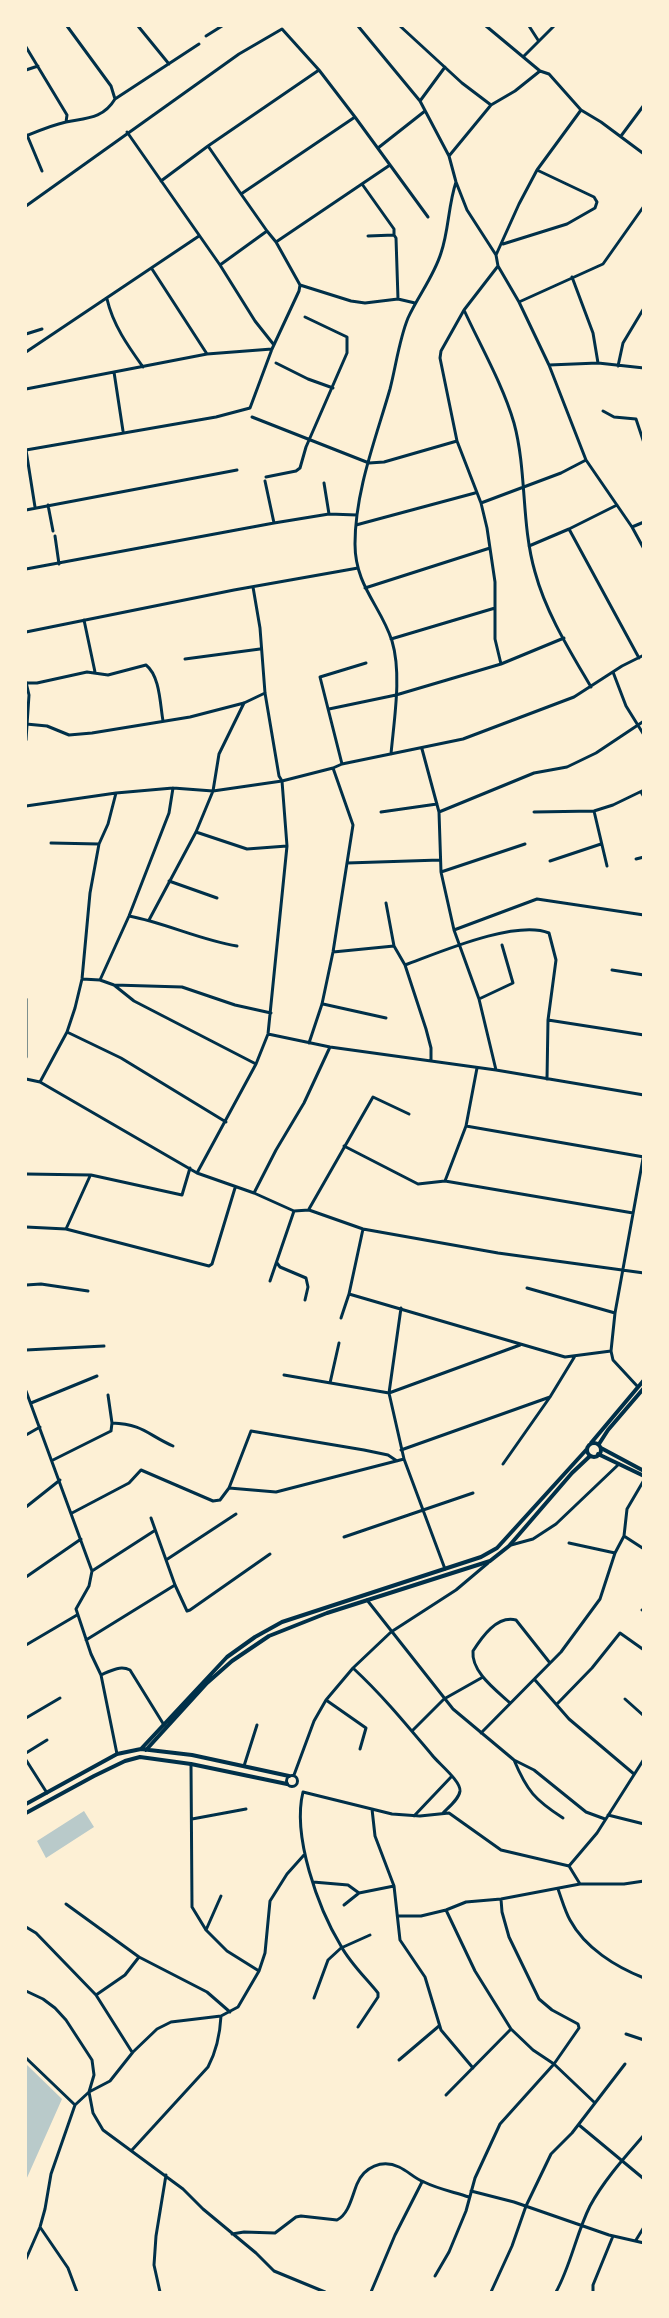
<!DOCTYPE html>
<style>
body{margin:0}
#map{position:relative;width:669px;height:2318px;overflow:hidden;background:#fdf0d5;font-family:Lato,sans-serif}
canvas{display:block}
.frame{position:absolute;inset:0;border:27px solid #fdf0d5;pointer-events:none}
</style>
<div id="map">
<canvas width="669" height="2318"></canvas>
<div class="frame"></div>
</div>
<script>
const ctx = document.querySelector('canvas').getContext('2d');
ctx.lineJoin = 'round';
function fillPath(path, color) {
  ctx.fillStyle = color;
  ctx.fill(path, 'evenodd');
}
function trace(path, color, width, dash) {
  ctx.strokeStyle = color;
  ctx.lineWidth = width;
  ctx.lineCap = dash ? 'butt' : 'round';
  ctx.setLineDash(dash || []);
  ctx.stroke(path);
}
const green = new Path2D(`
 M84 1811 94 1827 46 1858 37 1841Z
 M26 2064 62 2099 26 2180Z`);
const minor = new Path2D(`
 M138 26 169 64
 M358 26 420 101 449 156 456 182 467 210 496 255 498 266 519 302 549 365 586 460
 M400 26 462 83 491 105
 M486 26 540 71 549 74 581 110 601 122 644 154
 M529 26 538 40
 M206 36 222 26
 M26 47 67 115 66 122
 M524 56 554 26
 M26 70 38 66
 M115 99 199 44
 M420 101 445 67
 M127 132 220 265 255 321 274 345
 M27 135 42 171
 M26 136C38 131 52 125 66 122 86 118 103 119 115 99L111 86 67 26
 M621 136 644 105
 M208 146 241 194 355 117
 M378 148 425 111
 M449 156 491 105 515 91 540 71
 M161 181 208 146 319 70
 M362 184 394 229V235
 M241 194 267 231
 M26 206 239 54 282 29 319 70 355 117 428 217
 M368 236 394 235 396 238 398 299
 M276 242 390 165
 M503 244 567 224 595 208 597 202 594 197 537 170
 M496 255 519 204 537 170 581 110
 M498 266 464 310 441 351 440 358 457 441 481 503 487 528 495 582V639L501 664
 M152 269 207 354
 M572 277 593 333 598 363
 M300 285 351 301 365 303 398 299 415 303
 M107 299C113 325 128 346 143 367
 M519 302 603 264 644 206
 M464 310C480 345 503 385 514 423 527 471 521 524 535 572 546 613 570 651 591 687
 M26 334 42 329
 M26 352 199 236
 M276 363 308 379 333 388
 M549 365 598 363 644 368
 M618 366 623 343 644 308
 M114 372 123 431
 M26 389 207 354 272 349
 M603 411 614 417 636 419 644 443
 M252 417 369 463 384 462 457 441
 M26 450 216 417 250 408 272 349 299 291 300 285 276 242 267 231 220 265
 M26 450 35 507
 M266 477 296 471 300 468 306 447 347 353V337L305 317
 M265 481 274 523
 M324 483 329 514
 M481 503 561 473 586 460 632 527
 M48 505 53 531
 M26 510 237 470
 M644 522 632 527 644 549
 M356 525 475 493
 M569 529 639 658
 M55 536 59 564
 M529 546 569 529 617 505
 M26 569 274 523 329 514 357 515
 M365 588 490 548
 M84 620 95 672
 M26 632 234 590 358 568
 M391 639 495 608
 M185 659 260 649
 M613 672 626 706 644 735
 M26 683H37L87 672 108 675 146 665C160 676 160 704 163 721
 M329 709 396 695 501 664 564 638
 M26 724 47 726 69 735 92 733 190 717 244 703 265 693
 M26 740 29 695 26 682
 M422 749 439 812 441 872 454 930 479 999 496 1070
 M391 754C394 720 402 674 392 641 381 606 355 586 355 544 355 491 376 438 390 389 396 366 399 340 408 318 418 296 434 276 441 253 449 230 448 206 456 182
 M342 764 320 677 366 663
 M641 792 644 797
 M26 806 116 793 173 788 213 791 282 781 333 768 342 764 463 739 574 697 622 666 644 655
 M594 811 607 866
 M381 812 437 804
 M439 812 534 773 567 767 596 753 644 721
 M534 812 594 811 613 805 644 790
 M196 832 247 849 287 846
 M51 843 99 844
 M636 859 644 857
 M550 861 601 844
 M347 863 440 860
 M441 872 525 844
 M169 881 217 898
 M386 903 394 946 405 965 426 1029 431 1048V1061
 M129 916C166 923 200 940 237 946
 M149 920 196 832 213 791 219 754 244 703
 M454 930 537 899 644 915
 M333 952 394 946
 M405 965C438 953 516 919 549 933L556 960 548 1020 547 1079
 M612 970 644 975
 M82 979 100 980 114 985 182 987 235 1005 271 1013
 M100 980 129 916 169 813 173 788
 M114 985 134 1001 256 1064
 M26 999V1057
 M479 999 513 983 502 945
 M323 1004 386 1018
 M548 1020 644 1035
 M67 1032 121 1058 226 1122
 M268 1034 330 1047 496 1070 644 1095
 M309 1043 322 1004 333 952 353 825 333 768
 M26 1079 40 1082 197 1173 254 1193 294 1211 309 1210 363 1229 498 1253 644 1273
 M40 1082 67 1032 75 1008 82 979 90 893 99 844 108 824 116 793
 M466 1126 644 1157
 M344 1146 418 1184 445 1181 633 1213
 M197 1173 256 1064 268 1034 287 846 282 781 279 776 265 693 260 628 253 587
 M26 1174 91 1175 182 1195 190 1168
 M445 1181 466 1126 477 1068
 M254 1193 276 1150 304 1103 330 1047
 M309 1209 373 1097 409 1114
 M26 1227 66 1229 209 1266 212 1264 235 1188
 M66 1229 90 1176
 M277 1263 280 1267 306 1278 308 1287 305 1300
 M270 1281 294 1211
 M26 1285 41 1284 88 1291
 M527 1288 615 1313
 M349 1294 565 1357 611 1351
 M401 1308 389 1393 404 1459 445 1569
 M341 1318 349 1294 363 1229
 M26 1350 104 1346
 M284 1375 389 1393 520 1345
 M330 1383 339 1343
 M638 1387 613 1360 611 1351 615 1313 644 1153
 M26 1391 92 1571 89 1586 76 1609 91 1654 101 1675 117 1754
 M31 1403 97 1376
 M112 1423C143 1424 148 1435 173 1446
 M26 1435 40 1427
 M401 1450 550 1397
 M53 1460 111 1431 112 1423 108 1395
 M503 1464 550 1397 575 1356
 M229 1488 251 1431 364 1450 388 1455 397 1461
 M26 1507 60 1480
 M72 1513 129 1483 141 1470 213 1501 220 1500 229 1488 276 1492 404 1459
 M151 1518 175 1585 187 1611 190 1610 270 1554
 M624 1536 644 1549
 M344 1537 473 1493
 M569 1543 615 1553
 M511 1545 533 1539 556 1524 619 1464
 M166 1560 236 1514
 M92 1571 154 1531
 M26 1577 81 1539
 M367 1600 453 1709 514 1760 534 1770 586 1812 605 1819
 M642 1610 644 1611
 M86 1640 175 1585
 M26 1645 77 1615
 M353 1668C383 1696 405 1723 432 1755 438 1763 461 1781 460 1791 459 1799 449 1807 443 1813
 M101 1675C110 1671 120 1665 130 1670L164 1725
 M535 1680 569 1719 634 1774
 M625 1699 644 1716
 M326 1700 366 1728 360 1749
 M510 1703C496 1690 471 1672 473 1651 482 1637 497 1615 516 1620L550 1663
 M557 1704 592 1668 620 1633 644 1650
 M26 1718 60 1698
 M413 1730 444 1699 483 1677
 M481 1733 561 1652 600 1599 615 1553 624 1536 627 1509 644 1480
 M26 1753 47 1740
 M26 1760 47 1793
 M514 1760C527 1791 535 1800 563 1818
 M191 1764 192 1907 206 1930 227 1951 259 1971
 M244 1766 257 1725
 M294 1775 314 1721 326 1700 353 1668 391 1632 456 1590 488 1563
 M286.5 1781a5.5 5.5 0 1 1 11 0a5.5 5.5 0 1 1-11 0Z
 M372 1809 375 1836 394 1886 400 1940 425 1977 441 2030 473 2068
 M608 1815 644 1824
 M414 1816 452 1776
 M192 1819 246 1809
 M569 1866 597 1833 644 1759
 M313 1882 348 1885 359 1893
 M558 1889C562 1900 565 1911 570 1920 585 1948 616 1967 644 1978
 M501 1899 502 1912 509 1937 539 1999 552 2010 578 2024 579 2028 554 2064 595 2103
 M66 1904 139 1957 207 1992 230 2012
 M344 1905 359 1893 394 1886
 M398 1916H421L446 1910 466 1902 501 1899 580 1884H624L644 1881
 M26 1927 36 1933 96 1995 132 2052
 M206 1930 221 1896
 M26 1991 43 1999 55 2008 66 2020 92 2060 94 2075 89 2092 93 2113 103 2130 183 2189 203 2209 256 2253 274 2271 325 2292
 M96 1995 125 1975 139 1957
 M314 1998 328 1960 341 1948 370 1935
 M358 2027 378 1997V1993C366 1978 350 1963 341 1946 318 1908 292 1836 303 1792L392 1814 420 1816 449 1813 501 1850 569 1866 580 1884
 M626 2034 644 2040
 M26 2058 75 2105
 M399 2060 439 2026
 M446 2095 511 2029
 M579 2125 644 2179
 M132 2150 208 2067C217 2050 220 2035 221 2016
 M471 2191 514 2202 609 2235 644 2243
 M40 2227 68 2268 77 2292
 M232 2234 244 2232 275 2233 296 2217 301 2216 337 2220C349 2214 352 2196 357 2184 364 2167 382 2159 399 2167 408 2171 415 2179 424 2182 438 2189 454 2192 469 2197
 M636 2240 644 2227
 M26 2259 40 2227 45 2209 51 2174 75 2105 89 2092 110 2081 133 2052 157 2029 171 2022 221 2016 238 2007 259 1971 265 1953 270 1901 287 1874 304 1855
 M435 2276 449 2252 466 2211 475 2178 500 2124 554 2064 533 2050 511 2029 475 1971 446 1910
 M160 2292 154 2265 156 2236 166 2175
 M371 2292 395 2235 422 2182
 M491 2292 512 2246 526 2206 551 2154 572 2133 625 2064
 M556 2292C571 2265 576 2234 590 2206 604 2180 625 2157 644 2135
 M593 2292V2285L613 2236`);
const tertiary = new Path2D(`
 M587 1450a7 7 0 1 1 14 0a7 7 0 1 1-14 0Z
 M591 1443 644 1380
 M599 1444 608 1430 644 1388
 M601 1448 644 1471
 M598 1454 644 1476
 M141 1749 227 1657 255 1637 282 1622 481 1557 497 1548 587 1449
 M146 1750 207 1683 232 1661 269 1636 327 1613 490 1561 509 1546 572 1473 590 1456
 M26 1804 117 1754 141 1749 192 1755 289 1776
 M26 1813 94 1776 125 1761 140 1757 191 1764 287 1784`);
fillPath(green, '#b9caca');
trace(minor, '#003049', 3);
trace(tertiary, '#003049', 4);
</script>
